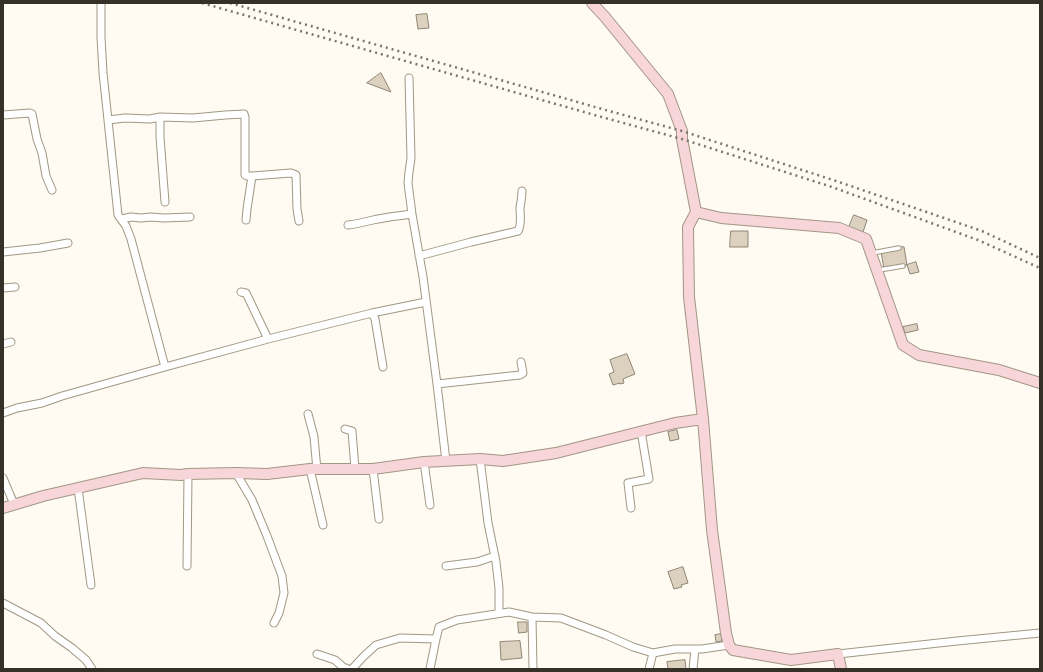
<!DOCTYPE html>
<style>
body{margin:0}
#map{position:relative;width:1043px;height:672px;overflow:hidden;background:#fffaf2;font-family:Ubuntu,sans-serif}
canvas{display:block}
.frame{position:absolute;inset:0;border:4px solid #353129;pointer-events:none}
</style>
<div id="map">
<canvas width="1043" height="672"></canvas>
<div class="frame"></div>
</div>
<script>
const ctx = document.querySelector('canvas').getContext('2d');
ctx.lineJoin = 'round';
function fillPath(path, color) {
  ctx.fillStyle = color;
  ctx.fill(path, 'evenodd');
}
function trace(path, color, width, dash) {
  ctx.strokeStyle = color;
  ctx.lineWidth = width;
  ctx.lineCap = dash ? 'butt' : 'round';
  ctx.setLineDash(dash || []);
  ctx.stroke(path);
}
const building = new Path2D(`
 M427 14 429 28 418 29 416 15Z
 M381 73 391 92 367 83Z
 M854 215 867 220 863 232 849 227Z
 M731 231H748V247H730Z
 M904 247 907 265 884 269 881 251Z
 M916 262 919 272 910 274 907 265Z
 M917 324 918 330 905 333 903 327Z
 M627 354 635 374 623 379 624 383 620 384V383L613 385 609 374 614 372 610 360Z
 M677 430 679 439 670 441 668 432Z
 M683 567 688 583 681 585 682 587 674 589 668 572Z
 M518 622H527V632L519 633Z
 M721 634 722 641 716 642 715 635Z
 M520 641 522 658 501 660 500 642Z
 M685 660 686 669H668L667 662Z`);
const service = new Path2D(`
 M872 253 899 248
 M879 270 903 266`);
const minor = new Path2D(`
 M101 3V37L103 73 118 215 126 226 131 239 165 367
 M409 78 411 158 409 172 408 183 412 214 423 277 437 384 446 461
 M3 115 30 113 32 114 37 139 42 153 46 176 52 190
 M160 117V137L165 202
 M108 120 125 118 150 119 160 117 193 118 225 115 244 114 245 117V175L247 176H252L291 173 296 175 297 209 299 221
 M122 219 131 217 141 218 151 217 164 218 190 217
 M246 220 247 209 252 176
 M348 225C357 224 365 222 373 220 386 217 399 216 412 214
 M3 252 40 248 68 243
 M419 256 471 242 518 231C522 225 520 215 520 208 521 202 522 196 522 191
 M3 288 15 287
 M241 292 246 293 268 339
 M372 313 375 319 383 367
 M3 344 11 342
 M437 384 520 375 523 373 521 362
 M3 413 17 408 42 403 62 396 165 367 268 339 372 313 426 302
 M308 414 314 437 317 470
 M345 429 352 431 355 469
 M480 459 488 523 496 562 499 588V613
 M424 462 430 505
 M310 469 323 525
 M373 469 379 519
 M236 473 252 500 267 536 282 576 284 593 279 613 274 623
 M3 478 14 504
 M78 488 91 585
 M631 508 628 483 649 479 641 431
 M187 566 188 474
 M446 566 477 562 495 556
 M3 603 41 623 55 636 72 648 86 660 92 669
 M532 617 533 669
 M317 654 335 660 343 667 348 669
 M838 654 957 641 1040 633
 M352 669 363 657 376 645 400 638 436 639 439 627 457 620 509 612 532 617 561 618 606 635 633 647 653 653 675 649H702L729 645
 M430 669 436 639
 M649 669 653 653
 M693 669 695 649`);
const secondary = new Path2D(`
 M592 3 605 17 668 94 682 131V139L696 212 721 218 839 228 866 239 903 345 919 355 999 370 1040 383
 M696 212 688 227 689 297 703 419 712 530 726 633 729 645 733 650 791 660 838 654 841 669
 M3 508 43 496 143 473 181 475 188 474 236 473 267 474 310 469H373L424 462 480 459 503 461 556 453 675 423 703 419`);
const rail = new Path2D(`
 M202 3 598 116 682 139 832 187 978 240 1040 268
 M230 3 602 109 682 131 836 181 982 231 1040 258`);
fillPath(building, '#dcd1be');
trace(building, '#8f8573', 1);
trace(service, '#a19784', 5.5);
trace(minor, '#a19784', 9);
trace(secondary, '#a19784', 12);
trace(service, '#fff', 3.5);
trace(minor, '#fff', 7);
trace(secondary, '#f8d5d9', 10);
trace(rail, '#7a766e', 2.5, [2, 4]);
</script>
